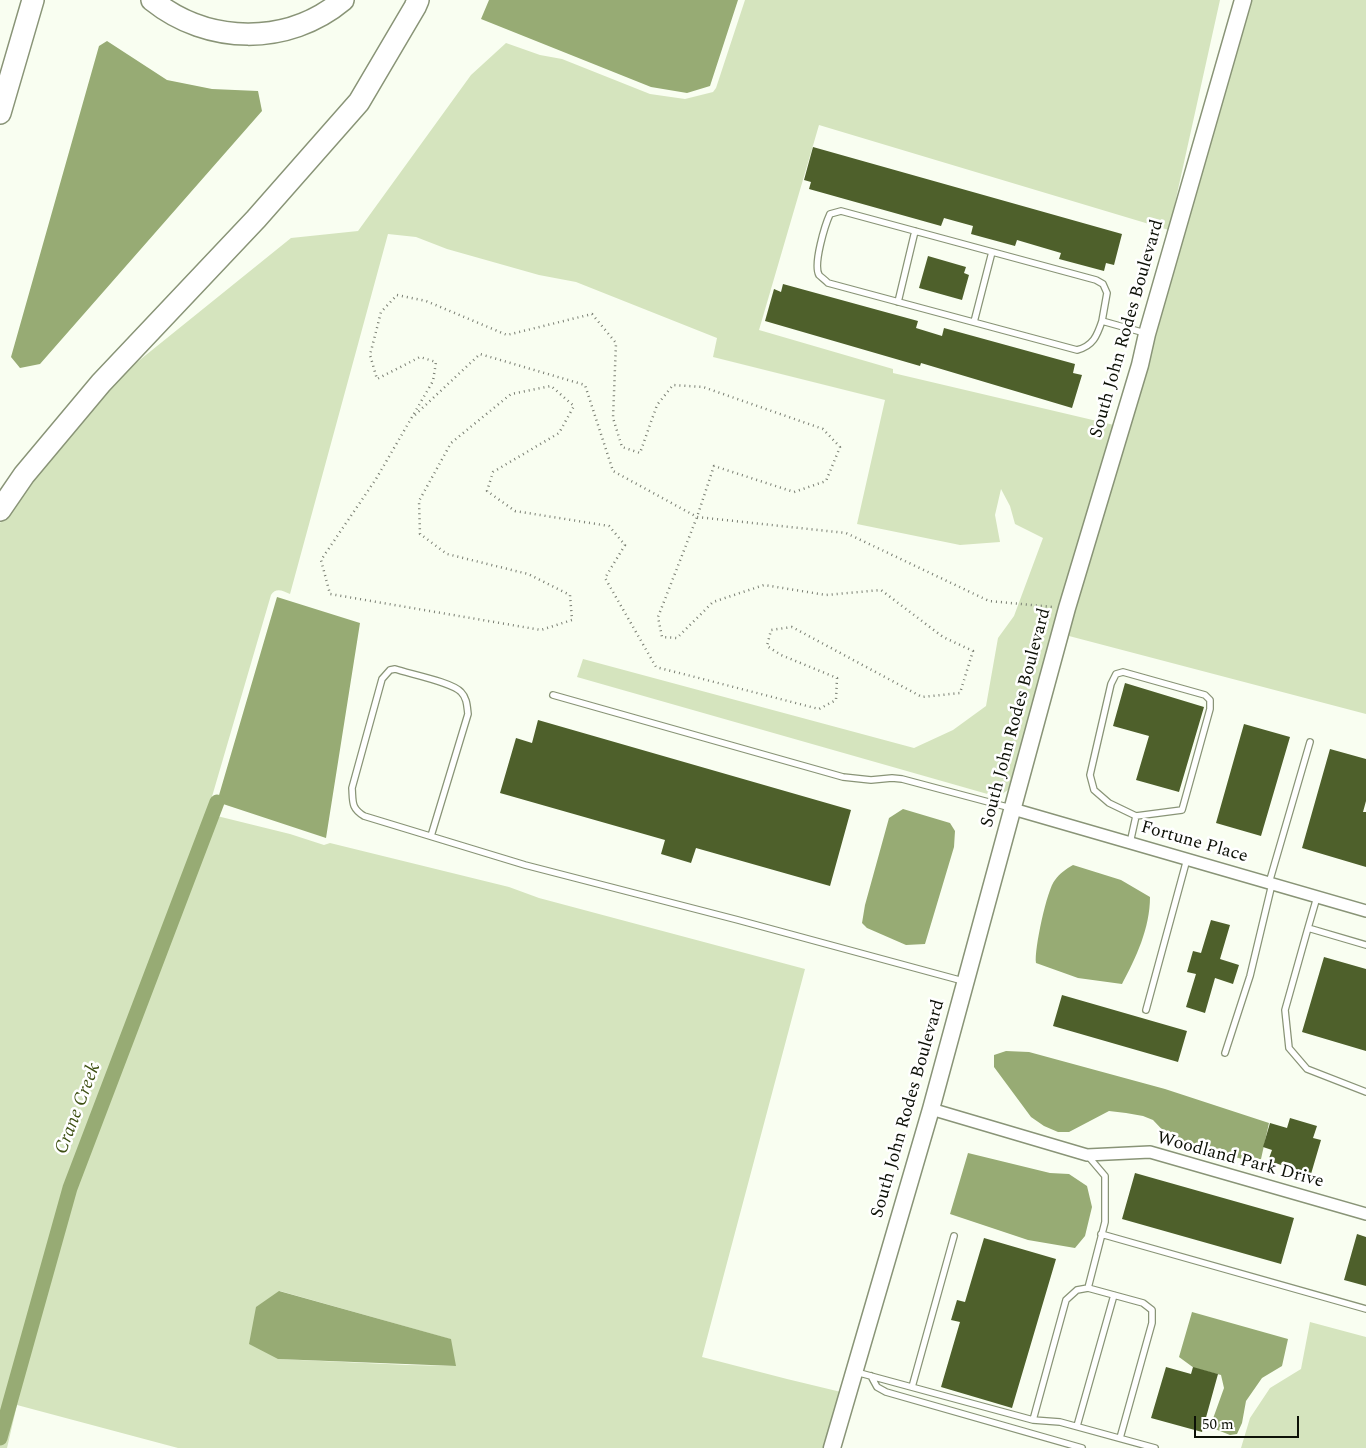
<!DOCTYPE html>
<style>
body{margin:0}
#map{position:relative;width:1366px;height:1448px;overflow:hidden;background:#f9fef1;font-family:Spectral,serif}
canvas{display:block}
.scale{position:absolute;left:1194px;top:1416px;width:105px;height:22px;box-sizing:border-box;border:2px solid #0d1107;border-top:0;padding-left:6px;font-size:15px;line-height:18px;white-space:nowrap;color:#0d1107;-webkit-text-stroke:4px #fff;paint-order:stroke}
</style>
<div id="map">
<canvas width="1366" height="1448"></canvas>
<div class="scale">50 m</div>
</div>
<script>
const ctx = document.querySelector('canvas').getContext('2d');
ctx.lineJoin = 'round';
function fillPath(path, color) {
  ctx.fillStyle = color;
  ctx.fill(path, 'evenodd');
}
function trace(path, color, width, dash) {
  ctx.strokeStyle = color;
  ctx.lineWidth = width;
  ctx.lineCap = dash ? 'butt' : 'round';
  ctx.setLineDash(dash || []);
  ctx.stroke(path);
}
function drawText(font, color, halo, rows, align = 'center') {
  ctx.font = font + ' Spectral,serif';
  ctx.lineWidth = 5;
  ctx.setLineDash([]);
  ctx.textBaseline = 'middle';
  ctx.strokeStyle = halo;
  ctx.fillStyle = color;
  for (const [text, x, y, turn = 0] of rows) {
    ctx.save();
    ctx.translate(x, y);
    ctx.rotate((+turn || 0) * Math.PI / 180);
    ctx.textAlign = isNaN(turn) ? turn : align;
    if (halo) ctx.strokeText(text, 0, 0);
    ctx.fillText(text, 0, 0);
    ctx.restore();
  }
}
const green = new Path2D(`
 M745 0H1220L1169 230 819 125 759 330 893 369V373L1114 425 1012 787 998 797 577 677 583 659 914 748 953 730 986 706 998 638 1014 616 1043 538 1015 524 1010 506 1001 489 995 515 1000 542 960 545 857 524 885 400 713 357 717 338 576 282 539 275 447 249 416 237 388 234 290 594C283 591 276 587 271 595L211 800V805L215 809 218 810 217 816 290 834 324 845 330 843 509 887 539 898 805 969 702 1357 787 1379 841 1392 824 1448H178L17 1405 7 1448H0V523L30 480 105 388 291 238 358 231 471 75 506 43 540 55 562 59 650 94 685 99 713 92 716 88ZM280 1291 450 1339 455 1366 408 1365 278 1359Z
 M1250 0H1366V714L1069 636 1067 642 1066 641Z
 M1310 1322 1366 1337V1448H1241L1250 1418 1270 1388 1301 1369Z`);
const water = new Path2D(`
 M489 0H738L710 86 687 93 651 87 481 19Z
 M107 41 167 80 212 89 258 91 262 111 40 364 20 368 11 357 99 46Z
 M277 597 360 623 326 838 217 802Z
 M903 809 950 823 955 831 954 847 925 944 906 945 867 928 862 923 865 905 889 818Z
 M1073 865 1121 880 1150 897C1150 928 1136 958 1122 984L1078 978 1036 963C1034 950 1047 889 1055 880 1060 873 1066 869 1073 865Z
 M1006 1051 1029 1052 1165 1089 1269 1123 1261 1159 1246 1160 1172 1140 1153 1120 1143 1116 1126 1113 1109 1111 1069 1132H1058L1044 1126 1031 1117 994 1067V1055Z
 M968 1153 1050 1173 1069 1174 1087 1186 1092 1207 1085 1236 1075 1248 1028 1240 950 1214Z
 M279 1291 451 1339 456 1366 278 1359 249 1344 256 1307Z
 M1192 1312 1288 1339 1282 1366 1262 1378 1246 1401 1242 1423 1237 1434 1230 1435 1210 1427 1224 1388 1221 1375 1194 1368 1179 1357Z`);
const canal = new Path2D(`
 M0 1438 70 1188 217 802`);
const building = new Path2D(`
 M813 147 1122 234 1114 265 1106 263 1104 271 1059 259 1061 253 1017 240 1015 246 971 234 973 226 944 218 941 226 809 189 811 182 804 180Z
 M928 256 966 267 964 273 969 275 962 300 919 288Z
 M783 284 918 321 916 328 942 336 944 328 1075 364 1073 373 1082 375 1072 408 921 363 920 366 765 321 774 289 781 292Z
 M1125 683 1204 707 1179 792 1136 780 1149 736 1113 726Z
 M538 720 851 810 830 886 696 848 691 863 661 854 665 840 500 793 516 738 532 743Z
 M1244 724 1290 737 1261 836 1216 823Z
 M1330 749 1366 759V801L1363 812H1366V867L1302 848Z
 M1211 920 1230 925 1220 959 1239 965 1233 984 1215 978 1205 1013 1186 1007 1196 974 1187 972 1193 951 1201 953Z
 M1324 957 1366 969V1051L1302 1032Z
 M1062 995 1187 1031 1178 1062 1053 1026Z
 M1290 1118 1317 1126 1313 1138 1321 1140 1311 1174 1268 1161 1272 1150 1263 1147 1270 1123 1287 1128Z
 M1135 1173 1294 1218 1281 1264 1122 1219Z
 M1357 1234 1366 1237V1286L1344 1280Z
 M984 1238 1056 1259 1012 1408 941 1387 960 1322 951 1320 957 1300 965 1302Z
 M1166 1367 1191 1374 1193 1367 1218 1374 1202 1432 1151 1418Z`);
const path = new Path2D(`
 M397 295 426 301 507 335 592 314 616 343 613 418 622 447 640 453 657 405 673 385 703 387 823 429 840 447 826 481 794 492 714 466 697 517 658 617 662 637 677 638 713 602 764 585 826 595 881 590 943 637 973 651 960 693 922 697 792 627 771 630 767 646 781 655 837 678 836 700 819 709 656 667 605 578 625 545 609 526 515 511 487 491 493 472 559 433 574 406 551 386 511 394 451 443 419 501 420 534 447 554 528 574 570 595 572 620 541 630 330 594 321 560 376 479 433 381 436 362 420 357 377 379 370 355 381 312Z
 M415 415 480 354 585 385 613 471 697 517 846 533 989 601 1053 607`);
const lane = new Path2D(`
 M898 302 915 231
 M1102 321C1097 336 1093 346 1077 350L828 283C825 280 821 277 819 275 813 264 825 225 830 214L841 211 1096 280 1103 284 1107 293 1102 321 1145 333
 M974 322 992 252
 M553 695 843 777 871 780 892 778 902 779 1011 808
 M431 836 468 714C467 706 467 698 461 692 452 682 410 674 395 669L390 670 382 679 352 788C353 802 351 808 364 816L525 865 738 920 963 981
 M1130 843 1136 816 1182 810 1210 709V700L1205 695 1123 672 1116 674 1111 684 1090 775 1094 790 1109 803 1136 816
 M1269 883 1310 742
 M1317 897 1308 928 1366 945
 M1308 928 1285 1010 1289 1048 1307 1069 1366 1092
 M1146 1010 1187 859
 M1225 1053 1250 976 1272 884
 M1101 1234 1366 1309
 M1088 1288 1105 1222V1176L1088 1156
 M856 1372 1033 1420 1060 1422 1155 1448
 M871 1376 877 1387 886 1392 1082 1448
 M912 1387 954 1236
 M1033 1420 1066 1300 1077 1290 1088 1288 1143 1303 1152 1310V1323L1120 1438
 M1077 1426 1114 1295`);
const street = new Path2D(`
 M1013 809 1366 911
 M931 1109 1087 1155 1150 1152 1366 1214`);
const secondary = new Path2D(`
 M832 1448 931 1109 1067 608 1140 365 1147 334 1243 0`);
const highway = new Path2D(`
 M152 0C208 45 288 46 343 0
 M0 113 33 0
 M0 510 24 475 101 383 256 219 359 102 415 7 418 0`);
const streetNames = [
 ["South John Rodes Boulevard",1128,329,-74],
 ["South John Rodes Boulevard",1017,718,-75],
 ["Fortune Place",1194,843,16],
 ["South John Rodes Boulevard",909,1109,-74],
 ["Woodland Park Drive",1240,1161,15]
];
const waterNames = [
 ["Crane Creek",79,1109,-69]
];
fillPath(green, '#d5e4be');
fillPath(water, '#97ab74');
trace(canal, '#97ab74', 15);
fillPath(building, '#4e602b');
trace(lane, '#899477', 8);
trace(street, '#899477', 14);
trace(secondary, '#899477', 19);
trace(highway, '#899477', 24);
trace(path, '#797e72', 2.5, [1, 4]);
trace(lane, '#fff', 5.5);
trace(street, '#fff', 11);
trace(secondary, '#fff', 16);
trace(highway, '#fff', 21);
drawText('18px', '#0d1107', '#fff', streetNames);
drawText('italic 19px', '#3e5013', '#fff', waterNames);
</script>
